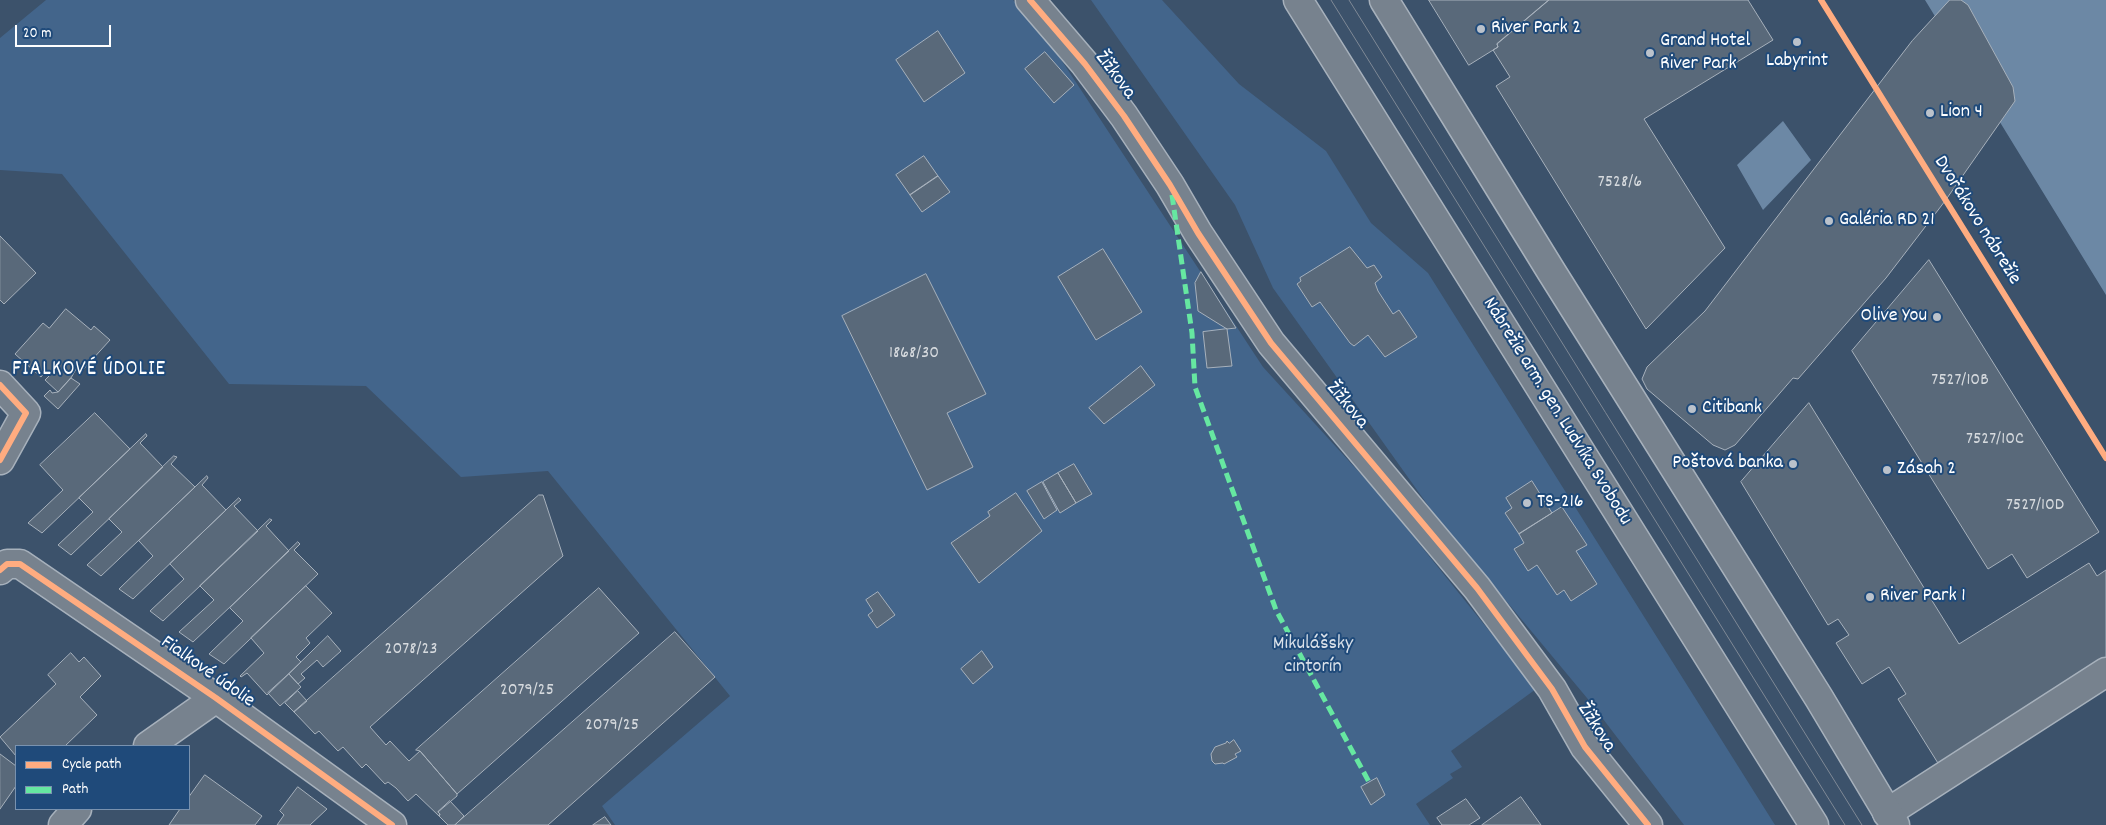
<!DOCTYPE html>
<meta charset="utf-8">
<style>
body{margin:0}
#map{position:relative;width:2106px;height:825px;overflow:hidden;background:#3c526b;font-family:Dekko,sans-serif}
canvas{display:block}
.legend{position:absolute;left:15px;top:745px;width:175px;height:65px;box-sizing:border-box;background:#1f4a7a;border:1px solid #7992af;margin:0;padding:6px 9px;list-style:none;font-size:15px;color:#fff}
.legend li{display:flex;align-items:center;gap:10px;height:25px}
.legend b{width:25px;border:1px solid #7992af}
.scale{position:absolute;left:15px;top:25px;width:96px;height:22px;box-sizing:border-box;border:2px solid #fff;border-top:0;padding-left:6px;font-size:15px;line-height:18px;white-space:nowrap;color:#fff;-webkit-text-stroke:4px #1f4a7a;paint-order:stroke}
</style>
<div id="map">
<canvas width="2106" height="825"></canvas>
<ul class="legend">
<li><b style="height:6px;background:#ffac80"></b>Cycle path</li>
<li><b style="height:6px;background:#66e7a1"></b>Path</li>
</ul>
<div class="scale">20 m</div>
</div>
<script>
const ctx = document.querySelector('canvas').getContext('2d');
ctx.lineJoin = 'round';
function fillPath(path, color) {
  ctx.fillStyle = color;
  ctx.fill(path, 'evenodd');
}
function trace(path, color, width, dash) {
  ctx.strokeStyle = color;
  ctx.lineWidth = width;
  ctx.lineCap = dash ? 'butt' : 'round';
  ctx.setLineDash(dash || []);
  ctx.stroke(path);
}
function drawText(font, color, halo, rows, align = 'center') {
  ctx.font = font + ' Dekko,sans-serif';
  ctx.lineWidth = 4;
  ctx.setLineDash([]);
  ctx.textBaseline = 'middle';
  ctx.strokeStyle = halo;
  ctx.fillStyle = color;
  for (const [text, x, y, turn = 0] of rows) {
    ctx.save();
    ctx.translate(x, y);
    ctx.rotate((+turn || 0) * Math.PI / 180);
    ctx.textAlign = isNaN(turn) ? turn : align;
    if (halo) ctx.strokeText(text, 0, 0);
    ctx.fillText(text, 0, 0);
    ctx.restore();
  }
}
const green = new Path2D(`
 M46 0H1013L1037 23 1263 367 1380 495 1536 689 1451 751 1462 767 1450 774 1453 778 1416 804 1430 825H615L602 806 730 696 548 471 461 477 366 386 229 384 62 174 0 170V38Z
 M1091 0H1162L1239 84 1326 151 1371 223 1428 273 1775 825H1684L1587 698 1437 518 1273 288 1235 205Z`);
const water = new Path2D(`
 M1925 0H2106V295Z
 M1783 121 1811 160 1763 210 1737 165Z`);
const building = new Path2D(`
 M1429 0H1549L1497 44 1498 47 1469 65Z
 M1549 0H1748L1773 40 1644 119 1725 248 1646 329 1496 86 1510 77 1493 50 1498 47 1497 44Z
 M1950 0H1961L1968 5 2013 87 2015 101 1945 201 1886 278 1798 379 1793 378 1735 445 1725 450 1713 445 1647 389 1642 379 1647 367 1705 311 1912 41Z
 M938 31 965 73 924 102 896 60Z
 M1045 52 1074 85 1054 103 1025 69Z
 M924 156 938 176 910 195 896 175Z
 M938 176 950 192 922 212 910 195Z
 M0 236 36 273 4 304 0 300Z
 M1350 247 1367 268 1374 265 1382 277 1375 283 1378 291 1393 314 1399 310 1417 337 1385 357 1368 335 1354 346 1350 343 1320 302 1312 307 1297 284 1301 281 1300 278Z
 M1103 249 1142 312 1096 340 1058 277Z
 M1929 260 2099 532 2027 578 2012 554 1988 569 1852 351Z
 M1201 272 1236 328 1227 329 1198 311 1195 283Z
 M926 274 986 394 947 413 973 467 927 490 842 316Z
 M66 309 91 330 94 326 110 340 80 373 76 369 71 378 58 392 45 380 51 374 47 370 41 377 15 354 43 323 49 328Z
 M1227 329 1232 366 1207 368 1203 332Z
 M1141 366 1155 385 1104 424 1089 408Z
 M71 378 80 384 58 409 44 396 50 390 52 393 58 392Z
 M1809 403 1959 644 2089 563 2097 576 2106 570V666L1941 768 1898 699 1906 694 1889 667 1862 684 1836 643 1849 635 1838 619 1828 625 1741 482Z
 M95 413 130 449 42 533 28 523 63 490 40 465Z
 M146 434 147 436 140 443 163 467 71 555 58 545 93 512 79 498Z
 M174 456 177 457 171 464 195 487 101 576 87 565 122 532 109 519Z
 M1074 464 1092 494 1076 503 1058 473Z
 M1058 473 1076 503 1060 513 1043 482Z
 M207 476 208 478 202 485 226 510 133 599 119 589 153 556 139 541Z
 M1532 481 1552 513 1519 534 1505 513 1512 508 1506 498Z
 M1042 482 1057 510 1044 519 1027 491Z
 M1016 493 1042 531 979 583 951 543 990 516 988 512Z
 M539 495H543L563 556 370 727 386 745 390 741 409 761 420 751 457 794V796L438 812 440 814 439 816 416 794 408 801 396 788 388 782 385 784 369 767 366 764 362 768 343 747 338 751 319 731 315 734 294 712Z
 M239 498 241 500 234 506 258 531 163 621 150 611 184 579 170 564Z
 M1562 507 1587 545 1576 551 1597 584 1571 601 1564 590 1557 595 1537 565 1528 571 1514 549 1524 543 1519 534Z
 M270 519 272 520 266 526 289 551 193 642 179 632 214 600 200 586Z
 M298 542 300 544 294 550 318 574 224 664 209 654 243 621 230 608Z
 M306 586 332 613 306 638 310 643 296 657 301 662 267 695 247 673 241 677 240 676 264 653 251 638Z
 M599 588 639 633 457 794 420 751 416 750Z
 M878 592 895 615 877 628 868 615 873 611 866 600Z
 M675 632 715 677 548 825H455Z
 M328 636 341 651 323 667 317 660 301 674 305 678 298 684 289 674Z
 M982 651 993 667 973 684 961 669Z
 M71 653 79 662 84 657 101 676 80 697 97 715 65 746H16V756L0 737 56 684 48 675Z
 M289 674 301 687 280 706 268 693Z
 M298 691 307 701 294 712 285 703Z
 M1234 740 1241 751 1235 754 1237 757 1224 764 1223 763 1215 764 1212 761 1211 754 1215 747 1226 743 1227 741 1229 743Z
 M0 754 16 766V786L0 809Z
 M205 775 262 816 255 825H169L180 809H189V797Z
 M1377 778 1385 795 1371 805 1361 787Z
 M298 787 327 809 310 825H277L284 815 280 811Z
 M1521 797 1541 825H1482Z
 M1466 799 1480 818 1469 825H1442L1437 818Z
 M450 801 464 816 455 825H448L439 816 440 814 438 812Z
 M605 817 611 825H593Z`);
const minor = new Path2D(`
 M1030 0 1085 64 1124 116 1170 185 1198 233 1271 343 1477 588 1552 689 1585 747 1648 825
 M0 385 26 413 0 460
 M0 570 7 564H20L216 698 392 825
 M148 746 216 698
 M1887 813 2106 672
 M63 825 77 809`);
const major = new Path2D(`
 M1298 0 1814 825
 M1384 0 1551 271 1819 698 1895 825`);
const tram = new Path2D(`
 M1331 0 1845 825
 M1349 0 1862 825`);
const quiet = new Path2D(`
 M1172 195 1192 333 1195 387 1276 610 1369 782`);
const cycleway = new Path2D(`
 M1030 0 1085 64 1124 116 1170 185 1198 233 1271 343 1477 588 1552 689 1585 747 1648 825
 M1821 0 2106 458
 M0 385 26 413 0 460
 M0 570 7 564H20L216 698 392 825`);
const markers = [
 [1481,29,5,"#bbc2cb"],
 [1797,42,5,"#bbc2cb"],
 [1650,53,5,"#bbc2cb"],
 [1930,113,5,"#bbc2cb"],
 [1829,221,5,"#bbc2cb"],
 [1937,317,5,"#bbc2cb"],
 [1692,409,5,"#bbc2cb"],
 [1793,464,5,"#bbc2cb"],
 [1887,470,5,"#bbc2cb"],
 [1527,503,5,"#bbc2cb"],
 [1870,597,5,"#bbc2cb"]
];
const numberNames = [
 ["7528/6",1620,184],
 ["1868/30",914,355],
 ["7527/10B",1960,382],
 ["7527/10C",1995,441],
 ["7527/10D",2035,507],
 ["2078/23",411,651],
 ["2079/25",527,692],
 ["2079/25",612,727]
];
const poiNames = [
 ["River Park 2",1491,29],
 ["Grand Hotel",1660,42],
 ["River Park",1660,65],
 ["Labyrint",1797,62,"center"],
 ["Lion 4",1940,113],
 ["Galéria RD 21",1839,221],
 ["Olive You",1927,317,"right"],
 ["Citibank",1702,409],
 ["Poštová banka",1783,464,"right"],
 ["Zásah 2",1897,470],
 ["TS-216",1537,503],
 ["River Park 1",1880,597]
];
const streetNames = [
 ["Žižkova",1114,76,53],
 ["Dvořákovo nábrežie",1976,221,58],
 ["Žižkova",1346,406,50],
 ["Nábrežie arm. gen. Ludvíka Svobodu",1556,412,58],
 ["Fialkové údolie",207,673,35],
 ["Žižkova",1595,728,57]
];
const parkNames = [
 ["Mikulášsky",1313,645],
 ["cintorín",1313,668]
];
const neighbourhoodNames = [
 ["FIALKOVÉ ÚDOLIE",89,371]
];
fillPath(green, '#43658b');
fillPath(water, '#6c88a5');
fillPath(building, '#59697a');
trace(building, '#a7b1bc', 1);
trace(minor, '#a7b1bc', 31);
trace(major, '#a7b1bc', 31);
trace(minor, '#77828e', 28);
trace(major, '#77828e', 28);
trace(tram, '#7f8996', 1);
trace(quiet, '#66e7a1', 5, [10, 5]);
trace(cycleway, '#ffac80', 6);
for (const [x, y, r, color] of markers) {
  const dot = new Path2D();
  dot.arc(x, y, r, 0, 2 * Math.PI);
  ctx.fillStyle = color;
  ctx.fill(dot);
  trace(dot, '#1f4a7a', 2);
}
drawText('18px', '#d6dade', null, numberNames);
drawText('20px', '#fff', '#1f4a7a', poiNames, 'left');
drawText('20px', '#fff', '#1f4a7a', streetNames);
drawText('20px', '#dae1e9', '#1f4a7a', parkNames);
ctx.letterSpacing = '1px';
drawText('21px', '#fff', '#1f4a7a', neighbourhoodNames);
ctx.letterSpacing = '0px';
</script>
